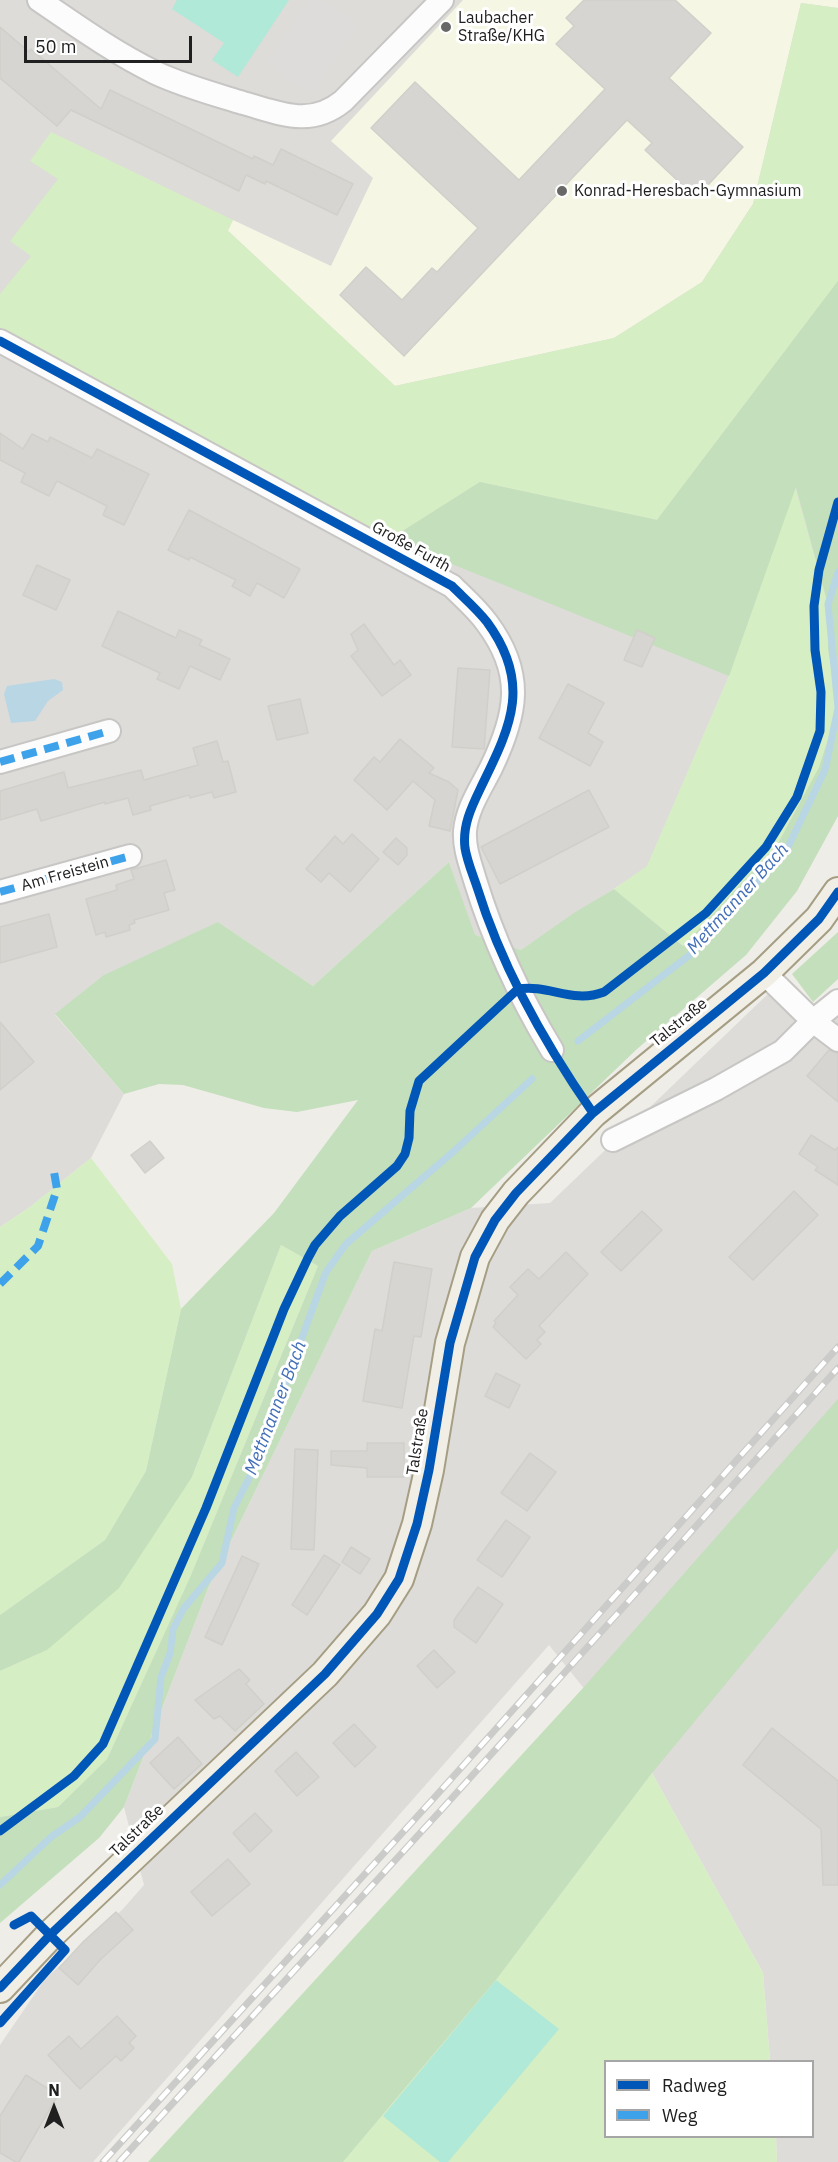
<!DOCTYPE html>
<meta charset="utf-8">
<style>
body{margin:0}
#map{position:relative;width:838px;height:2162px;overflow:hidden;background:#eeede8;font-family:"IBM Plex Sans",sans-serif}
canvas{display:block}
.legend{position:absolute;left:604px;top:2060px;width:210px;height:78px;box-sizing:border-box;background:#fff;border:2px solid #a6a6a6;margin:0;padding:8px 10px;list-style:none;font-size:18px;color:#202020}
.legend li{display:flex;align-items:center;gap:12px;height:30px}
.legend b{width:30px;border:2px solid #a6a6a6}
.north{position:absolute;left:24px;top:2078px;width:60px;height:60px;-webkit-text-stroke:4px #fff;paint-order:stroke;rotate:0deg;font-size:16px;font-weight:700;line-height:24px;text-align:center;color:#202020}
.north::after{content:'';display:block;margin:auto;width:21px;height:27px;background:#202020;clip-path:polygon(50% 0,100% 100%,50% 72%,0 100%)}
.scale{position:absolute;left:24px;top:36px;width:168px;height:27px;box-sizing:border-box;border:3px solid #202020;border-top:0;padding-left:8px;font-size:18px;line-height:21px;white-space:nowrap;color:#202020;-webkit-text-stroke:4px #fff;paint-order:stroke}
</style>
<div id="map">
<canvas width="838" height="2162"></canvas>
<ul class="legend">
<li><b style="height:8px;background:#0057b8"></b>Radweg</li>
<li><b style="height:8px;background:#3da2ea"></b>Weg</li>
</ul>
<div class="north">N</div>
<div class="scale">50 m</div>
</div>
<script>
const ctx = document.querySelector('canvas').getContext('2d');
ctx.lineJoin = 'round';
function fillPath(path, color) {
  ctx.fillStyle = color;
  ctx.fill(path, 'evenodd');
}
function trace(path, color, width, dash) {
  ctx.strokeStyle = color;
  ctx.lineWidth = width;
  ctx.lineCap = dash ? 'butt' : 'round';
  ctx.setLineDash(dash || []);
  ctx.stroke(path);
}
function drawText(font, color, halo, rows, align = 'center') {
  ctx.font = font + ' "IBM Plex Sans",sans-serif';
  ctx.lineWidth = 6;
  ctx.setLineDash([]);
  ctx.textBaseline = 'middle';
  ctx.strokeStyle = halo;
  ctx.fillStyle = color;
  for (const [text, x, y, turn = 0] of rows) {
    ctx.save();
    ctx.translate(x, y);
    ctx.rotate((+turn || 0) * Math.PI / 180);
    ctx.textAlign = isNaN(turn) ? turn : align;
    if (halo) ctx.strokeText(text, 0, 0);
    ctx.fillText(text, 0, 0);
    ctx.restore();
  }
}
const residential = new Path2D(`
 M0 0H838V641L729 676 647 867 521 950 474 935 449 862 313 986 218 922 55 1015 124 1094 91 1158 30 1207 0 1227Z
 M770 992 815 1037 838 1017V2162H777L776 2137 812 2136V2062L770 2061 763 1973 652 1773 549 1645 93 2162H0V2045L45 1979 122 1910 144 1885 124 1807 209 1586 372 1251 471 1208 550 1203Z`);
const education = new Path2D(`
 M463 0H838V8L801 3 753 204 702 282 614 338 395 386 227 230 233 220 331 266 373 178 331 141Z`);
const grass = new Path2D(`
 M801 3 838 8V281L657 520 480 482 390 539 111 387 0 329V294L31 256 10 241 58 179 30 161 51 132 233 220 228 231 395 386 614 338 702 282 753 204Z
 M795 486 828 604V650L838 708 819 767 777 845 683 946 614 889 647 866 729 676Z
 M91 1158 172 1264 181 1309 146 1471 105 1540 0 1615V1227L30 1207Z
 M281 1245 318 1266 191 1575 107 1759 58 1807 0 1817V1671L47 1650 192 1477Z
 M652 1773 763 1973 770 2061 606 2062V2136L776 2137 777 2162H343L496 1980Z`);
const forest = new Path2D(`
 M838 281V816L797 891 746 955 637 1049 471 1208 372 1251 209 1586 124 1807 99 1838 0 1923V1817L58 1807 107 1759 191 1575 318 1266 281 1245 192 1477 119 1588 47 1650 0 1671V1615L105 1540 146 1471 181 1309 274 1213 358 1100 297 1112 264 1108 183 1085 159 1084 124 1094 55 1014 104 975 218 922 313 986 449 862 475 935 521 950 574 913 614 889 683 946 777 845 819 767 838 708 828 650V604L796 487 729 676 390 539 480 482 657 520Z
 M838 932V979L813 1002 792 974Z
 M838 1399V1548L652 1773 496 1980 343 2162H148L583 1688Z`);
const pitch = new Path2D(`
 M177 0H289L238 77 212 60 224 43 172 9Z
 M496 1980 559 2029 448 2162H440L383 2116Z`);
const parking = new Path2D(`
 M309 0H322L359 25 312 95 266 63Z`);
const water = new Path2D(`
 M54 679 62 682 63 690 48 701 35 721 11 723 4 694 7 686Z`);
const stream = new Path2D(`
 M578 1041 691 954 787 849 825 770 838 708 828 604 838 572
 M0 1885 51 1837 80 1817 155 1739 161 1677 170 1654 173 1629 184 1608 222 1563 234 1508 265 1446 284 1387 326 1272 346 1244 453 1152 532 1079`);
const building = new Path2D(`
 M584 0H675L711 33 669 78 743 147 696 198 645 150 652 143 627 120 404 356 340 295 366 267 402 300 432 268 437 272 478 228 371 128 415 82 519 180 605 89 556 44 574 26 566 18Z
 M0 27 29 52 31 49 101 109 110 90 253 159 254 156 273 165 281 149 353 184 337 215 266 181 265 184 246 175 239 191 71 110 57 126 0 78Z
 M0 433 23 449 32 434 48 442 50 437 92 458 97 449 149 474 124 525 103 515 107 506 57 481 49 496 21 482 25 473 0 460Z
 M189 510 300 569 284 598 257 583 250 596 232 586 236 580 190 557 189 560 168 550Z
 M37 565 70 580 56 610 23 595Z
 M118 611 176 638 179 630 202 640 199 645 230 659 220 680 190 666 179 689 157 679 160 673 102 646Z
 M364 624 394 665 400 660 411 675 382 696 351 656 358 650 351 634Z
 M637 630 655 638 642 667 624 660Z
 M458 668 490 670 484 749 452 747Z
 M568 684 604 703 588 733 603 742 590 766 539 738Z
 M300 699 308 733 277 740 268 706Z
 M400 739 434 768 429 773 449 782 458 790 450 831 429 826 435 800 413 781 387 810 354 780 374 757 380 762Z
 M217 741 223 762 228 761 236 792 214 798 212 792 190 798 189 795 150 806 151 810 133 815 128 798 105 804V802L41 821 37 809 0 820V791L64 772 68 788 141 770 144 780 198 765 193 748Z
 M589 790 609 827 500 884 481 847Z
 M352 834 379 859 350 892 329 873 321 882 306 869 335 836 343 844Z
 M396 838 407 848V855L398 865 383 852Z
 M166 860 175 890 164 893 169 910 134 920 135 923 129 925 130 930 106 937 105 932 96 935 86 899 117 890 116 885 134 879 131 870Z
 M49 914 57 947 0 963V927Z
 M0 1022 34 1062 0 1090Z
 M829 1050 838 1053V1102L807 1076Z
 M811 1135 835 1150 838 1147V1185L815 1170 818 1167 799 1154Z
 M150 1141 164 1158 145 1173 131 1155Z
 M794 1191 818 1215 753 1280 729 1257Z
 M642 1211 662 1230 621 1271 601 1252Z
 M566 1252 588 1274 539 1326 545 1332 537 1340 541 1344 526 1359 493 1327 496 1323 494 1321 518 1295 510 1287 528 1269 539 1279Z
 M394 1262 432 1269 421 1337 414 1336 402 1408 363 1401 375 1329 382 1331Z
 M496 1373 520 1385 509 1408 485 1396Z
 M367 1443H404V1477H367V1468L331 1465V1451H367Z
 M295 1449 318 1450 314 1550 291 1549Z
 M530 1453 556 1472 527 1511 501 1493Z
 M506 1520 530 1537 502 1577 477 1560Z
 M351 1547 370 1559 360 1574 342 1562Z
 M324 1555 340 1565 307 1615 292 1605Z
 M242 1556 259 1564 222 1645 205 1637Z
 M478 1587 503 1604 476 1643 454 1627V1620Z
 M434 1650 455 1672 437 1688 417 1666Z
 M239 1669 250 1680 246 1684 264 1704 235 1731 220 1716 214 1719 195 1700Z
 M354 1724 376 1747 355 1767 333 1743Z
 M772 1728 838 1781V1885H823L821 1829 743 1765Z
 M178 1737 202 1764 174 1789 150 1763Z
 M296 1752 319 1777 297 1796 275 1771Z
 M255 1813 272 1831 250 1852 233 1833Z
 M228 1859 250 1884 212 1916 191 1892Z
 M116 1912 133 1930 101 1959 78 1985 59 1968 84 1941Z
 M117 2016 136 2036 129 2043 134 2048 121 2061 116 2056 80 2089 48 2055 69 2036 81 2049Z
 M26 2075 58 2095 19 2162H16L0 2153V2116Z`);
const minor = new Path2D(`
 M39 0C77 26 115 53 156 73 184 86 214 94 243 103 280 113 310 128 343 101L442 0
 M0 341 452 586C464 598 477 609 487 623 525 674 517 714 491 768 481 788 467 808 465 831 464 848 470 863 475 880 493 939 520 997 552 1050
 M0 762 109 731
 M0 892 130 856
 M764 973 813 1021 838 1040
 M613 1140 716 1089 783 1051 813 1021 838 1001`);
const major = new Path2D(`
 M0 1988 50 1935 325 1674 377 1614 399 1579 417 1524 429 1470 450 1343 475 1257 495 1220 516 1193 593 1113 764 973 819 919 838 892`);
const rail = new Path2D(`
 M103 2162 434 1798 838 1347
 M119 2162 443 1808 838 1368`);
const quiet = new Path2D(`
 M0 762 109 731
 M0 892 130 856
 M0 1284 38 1246 57 1189 53 1166`);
const cycleway = new Path2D(`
 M0 341 452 586C464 598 477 609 487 622 531 682 512 724 483 783 473 804 462 824 465 848 467 861 473 875 477 887 502 968 545 1044 593 1113
 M0 1831 74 1776 103 1744 206 1508 284 1309 308 1258 315 1245 340 1216 397 1166 405 1154 409 1138 410 1111 419 1081 518 989C549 984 572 1004 604 992L706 913 766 847 797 797 820 731 821 692 815 650 814 606 819 570 838 502
 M0 1988 50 1935 325 1674 377 1614 399 1579 417 1524 429 1470 450 1343 475 1257 495 1220 516 1193 593 1113 764 973 819 919 838 892
 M0 2023 65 1950 31 1916 14 1925`);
const markers = [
 [446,27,6,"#686866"],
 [562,191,6,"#686866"]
];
const poiNames = [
 ["Laubacher",458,18],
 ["Straße/KHG",458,36],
 ["Konrad-Heresbach-Gymnasium",574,191]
];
const streetNames = [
 ["Große Furth",411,547,29],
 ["Am Freistein",65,874,-16],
 ["Talstraße",679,1023,-39],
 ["Talstraße",418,1442,-81],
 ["Talstraße",137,1831,-44]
];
const waterNames = [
 ["Mettmanner Bach",738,899,-48],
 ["Mettmanner Bach",276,1408,-69]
];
fillPath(residential, '#dddcd9');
fillPath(education, '#f5f7e4');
fillPath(grass, '#d6eec4');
fillPath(forest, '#c4dfbb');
fillPath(pitch, '#b0e9d8');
fillPath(parking, '#dddcda');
fillPath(water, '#b9d6e4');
trace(stream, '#b9d6e4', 7);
fillPath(building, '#d6d5d1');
trace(building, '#d1cfc9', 1.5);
trace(minor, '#c7c6c4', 26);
trace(major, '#a59e84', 32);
trace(minor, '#fcfcfc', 22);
trace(major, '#f1eee5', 28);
trace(rail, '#cbcbca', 7);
trace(rail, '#fff', 4.5, [14]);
trace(quiet, '#3da2ea', 8, [15, 8]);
trace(cycleway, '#0057b8', 9);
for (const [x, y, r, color] of markers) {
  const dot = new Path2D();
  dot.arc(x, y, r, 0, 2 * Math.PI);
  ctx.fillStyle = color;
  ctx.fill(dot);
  trace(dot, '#fff', 2);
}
drawText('16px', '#202020', '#fff', poiNames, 'left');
drawText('16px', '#202020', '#fff', streetNames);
drawText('italic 18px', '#436fb8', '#fff', waterNames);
</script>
